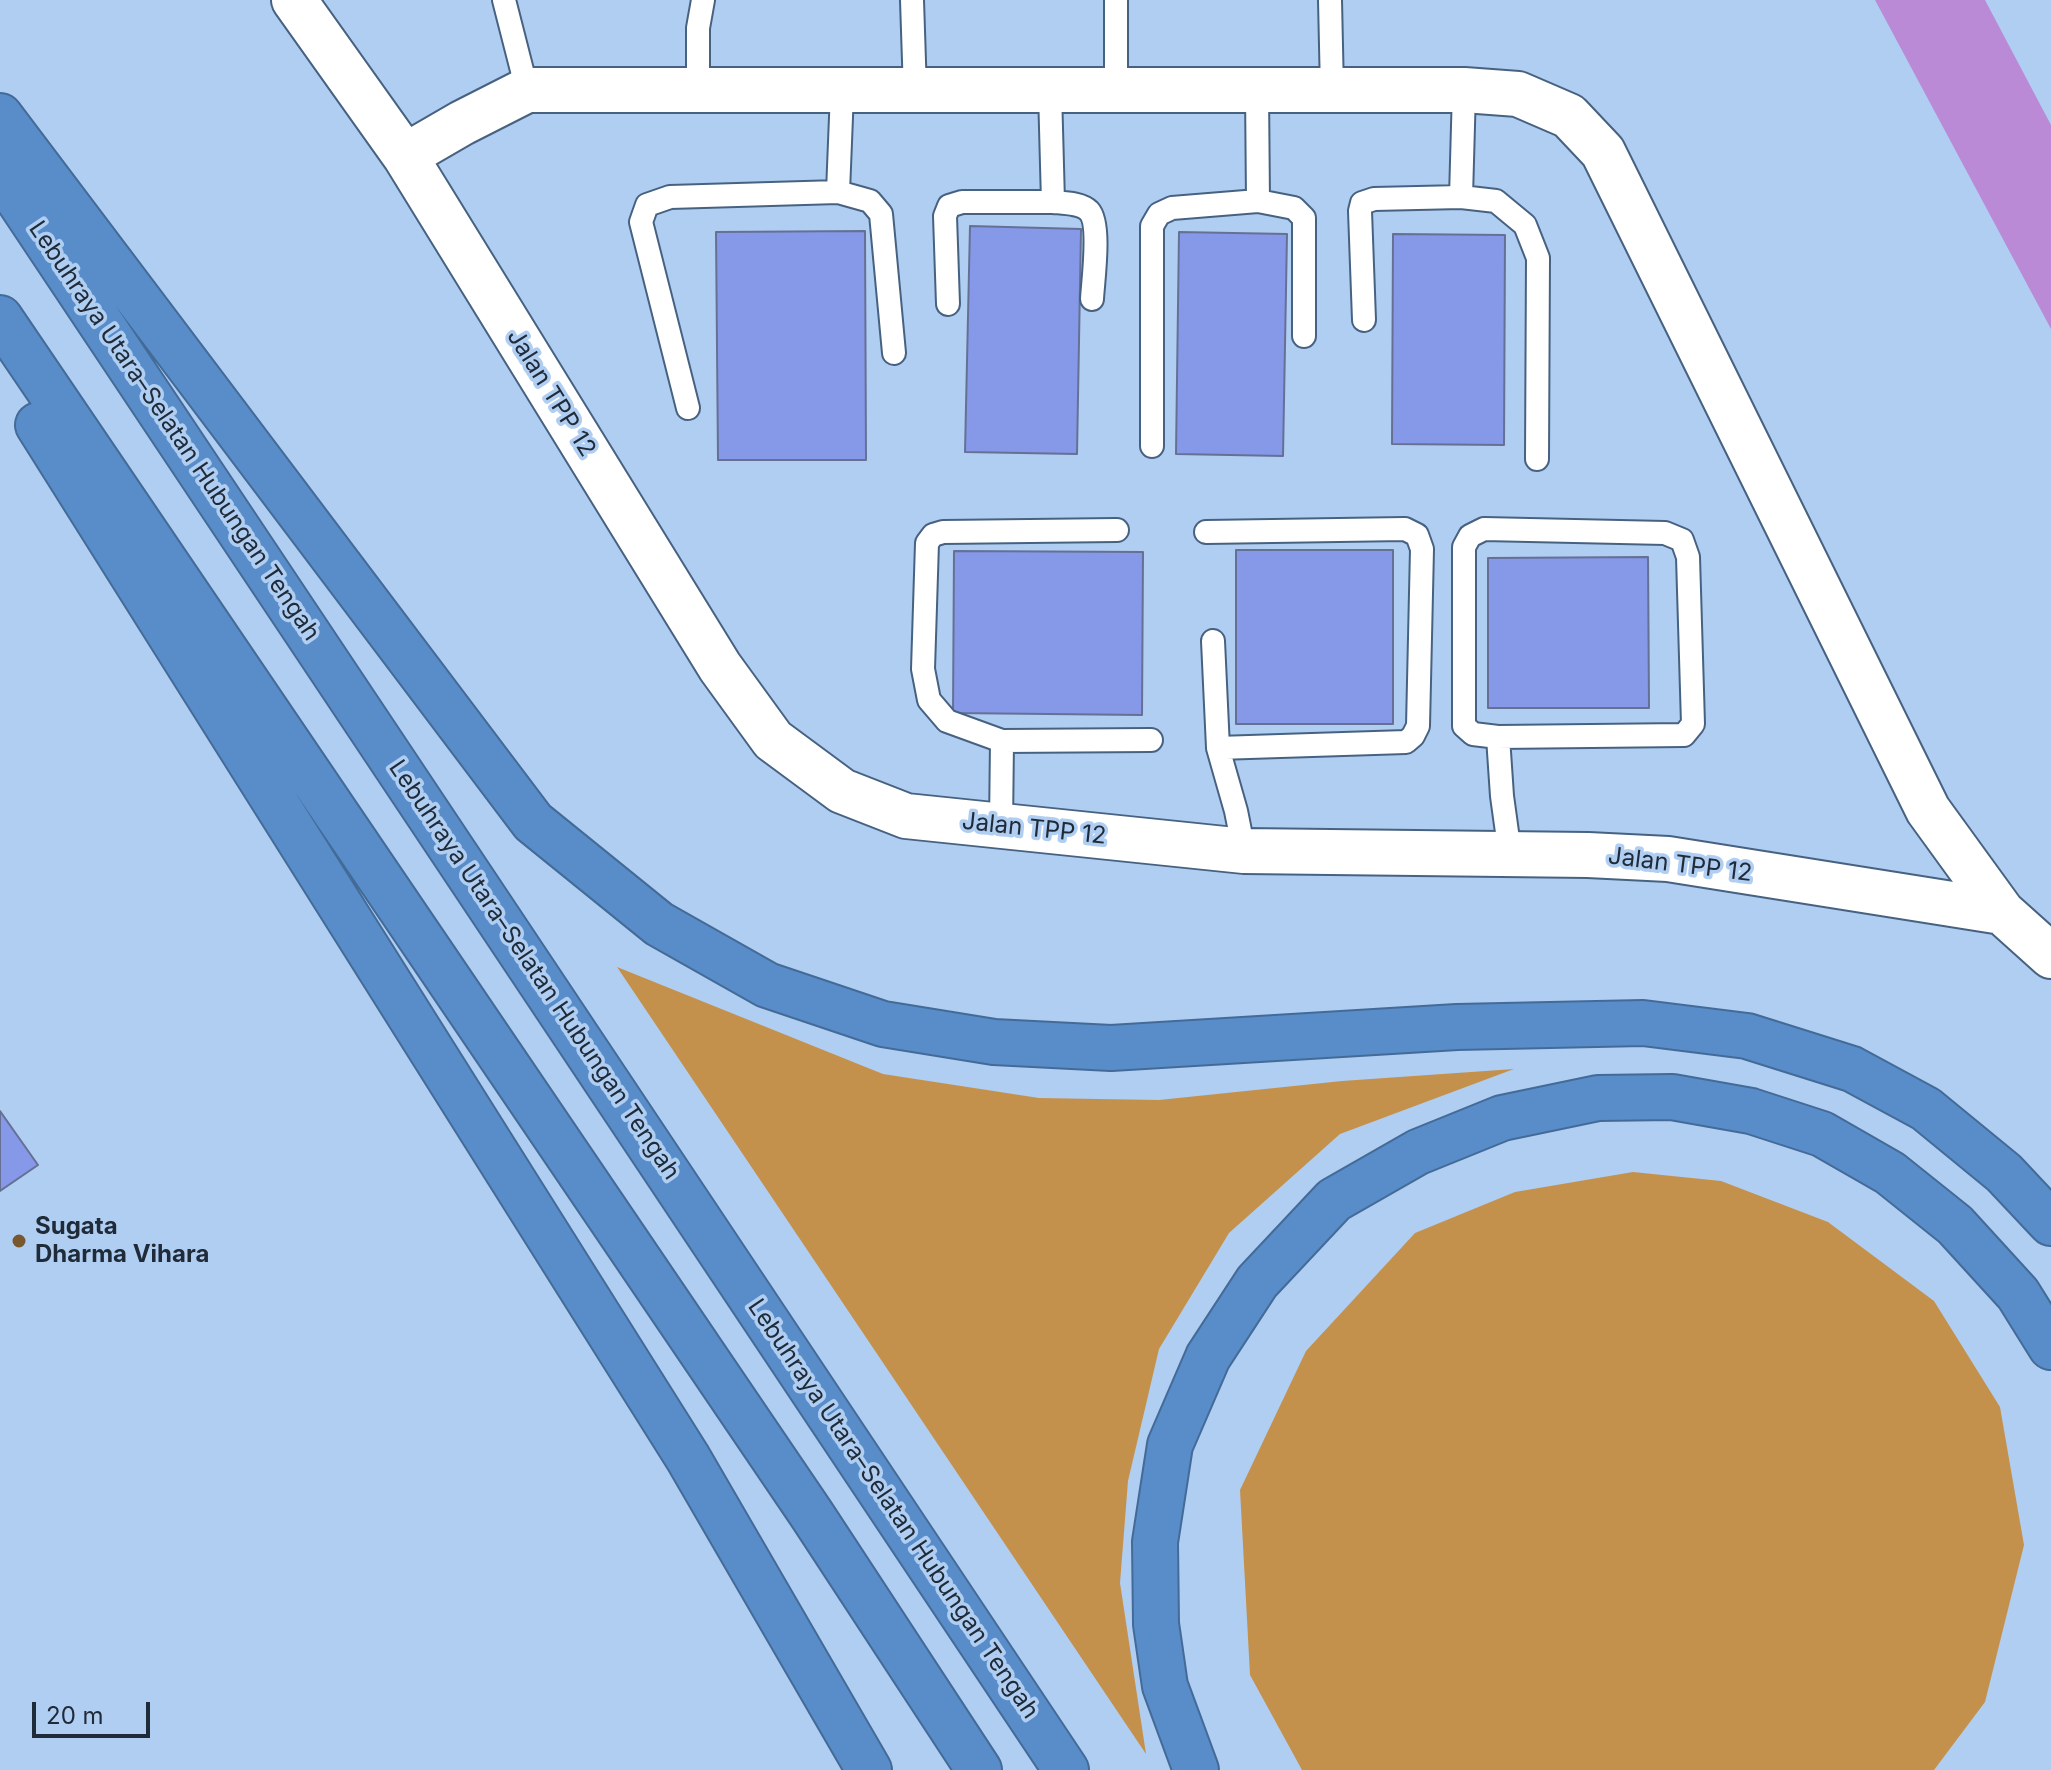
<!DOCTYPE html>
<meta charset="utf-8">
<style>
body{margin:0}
#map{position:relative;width:2051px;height:1770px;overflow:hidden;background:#b0cef2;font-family:Inter,sans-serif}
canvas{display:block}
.scale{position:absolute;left:32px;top:1702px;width:118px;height:36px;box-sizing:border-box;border:4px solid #202b39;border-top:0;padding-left:10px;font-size:24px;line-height:28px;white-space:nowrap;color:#202b39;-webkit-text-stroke:6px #b0cef2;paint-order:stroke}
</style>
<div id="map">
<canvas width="2051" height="1770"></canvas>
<div class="scale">20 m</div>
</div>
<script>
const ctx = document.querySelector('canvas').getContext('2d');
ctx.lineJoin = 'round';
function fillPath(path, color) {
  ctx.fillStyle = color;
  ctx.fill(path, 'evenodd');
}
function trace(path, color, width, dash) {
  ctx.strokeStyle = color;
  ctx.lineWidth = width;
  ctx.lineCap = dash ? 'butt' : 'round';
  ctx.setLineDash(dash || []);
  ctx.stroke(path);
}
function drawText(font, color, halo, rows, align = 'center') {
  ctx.font = font + ' Inter,sans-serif';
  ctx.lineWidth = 7;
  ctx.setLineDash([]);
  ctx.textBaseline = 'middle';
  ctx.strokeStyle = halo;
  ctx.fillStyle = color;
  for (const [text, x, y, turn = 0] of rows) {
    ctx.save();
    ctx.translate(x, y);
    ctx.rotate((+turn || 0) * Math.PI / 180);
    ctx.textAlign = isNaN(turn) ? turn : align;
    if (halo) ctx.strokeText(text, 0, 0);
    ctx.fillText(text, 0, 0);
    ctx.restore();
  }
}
const green = new Path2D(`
 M617 967 883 1074 1039 1098 1159 1100 1342 1081 1514 1069 1340 1134 1229 1233 1159 1349 1128 1481 1120 1583 1146 1754Z
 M1633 1172 1721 1181 1828 1222 1934 1301 2000 1407 2024 1545 1985 1702 1934 1770H1302L1250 1675 1240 1490 1306 1351 1415 1233 1515 1192Z`);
const water = new Path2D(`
 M1875 0H1985L2051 125V329Z`);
const building = new Path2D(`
 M970 226 1081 229 1077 454 965 452Z
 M865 231 866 460H718L716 232Z
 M1179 232 1287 234 1283 456 1176 454Z
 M1393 234 1505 235 1504 445 1392 444Z
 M1236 550H1393V724H1236Z
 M954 551 1143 552 1142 715 953 713Z
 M1648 557 1649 708H1488V558Z
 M0 1111 38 1165 0 1191Z`);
const lane = new Path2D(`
 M504 0 527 90
 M912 0 915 92
 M1330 0 1332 91
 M1464 90 1461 197 1496 201 1525 225 1538 258 1537 459
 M1116 91V0
 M698 92V28L703 0
 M842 92 838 192 870 201 881 214 894 353
 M1258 201 1294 208 1304 218V336
 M1053 202C1064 203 1081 203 1089 211 1101 224 1093 281 1092 299
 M948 304 945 216 949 206 962 202H1053L1050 91
 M1364 320 1360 211 1362 203 1374 199 1461 197
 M688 408 641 222 647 205 670 197 838 192
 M1152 446V226L1159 214 1172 208 1258 201 1257 91
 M1484 529 1665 533 1682 540 1688 557 1693 724 1684 735 1498 737 1473 734 1464 726V547L1470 536Z
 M1206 532 1405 529 1417 535 1422 549 1418 726 1413 736 1406 742 1218 748
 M1213 641 1218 748 1236 811 1244 851
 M1498 737 1502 796 1510 854
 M1002 741 1151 740
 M1001 826 1002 741 947 721 929 700 923 669 927 543 933 535 943 532 1117 530`);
const street = new Path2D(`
 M294 0 405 156 720 667 773 740 842 791 906 816 1244 851 1588 855 1668 859 2002 912
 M405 156 462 123 527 90H1464L1518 94 1569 116 1603 152 1928 810 2002 912 2051 956`);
const highway = new Path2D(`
 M0 116 533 822 659 924 767 985 883 1024 994 1042 1111 1048 1457 1027 1643 1023 1747 1036 1852 1069 1926 1109 2004 1173 2051 1223
 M0 172 1066 1770
 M0 318 812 1515 979 1770
 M38 425 688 1458 869 1770
 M1196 1770 1165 1686 1156 1624 1155 1542 1170 1445 1208 1357 1257 1282 1334 1200 1418 1152 1502 1118 1598 1098 1672 1097 1751 1111 1822 1134 1890 1173 1955 1225 2018 1294 2051 1347`);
const markers = [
 [19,1241,8,"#78582e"]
];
const streetNames = [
 ["Jalan TPP 12",551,393,58],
 ["Lebuhraya Utara–Selatan Hubungan Tengah",174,431,56],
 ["Jalan TPP 12",1034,829,6],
 ["Jalan TPP 12",1680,865,7],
 ["Lebuhraya Utara–Selatan Hubungan Tengah",534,970,56],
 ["Lebuhraya Utara–Selatan Hubungan Tengah",893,1509,56]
];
const poiNames = [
 ["Sugata",35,1227],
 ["Dharma Vihara",35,1255]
];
fillPath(green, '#c4914d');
fillPath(water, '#bb8ad6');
fillPath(building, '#8599e8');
trace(building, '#667095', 2);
trace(lane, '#476281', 26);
trace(street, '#476281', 48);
trace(highway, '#446b97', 48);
trace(lane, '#fff', 22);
trace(street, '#fff', 44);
trace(highway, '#588dca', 44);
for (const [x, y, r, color] of markers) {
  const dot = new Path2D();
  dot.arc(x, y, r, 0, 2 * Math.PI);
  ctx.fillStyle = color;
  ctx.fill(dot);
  trace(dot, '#b0cef2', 3);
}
drawText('24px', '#202b39', '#b0cef2', streetNames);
drawText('bold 24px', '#202b39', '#b0cef2', poiNames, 'left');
</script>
